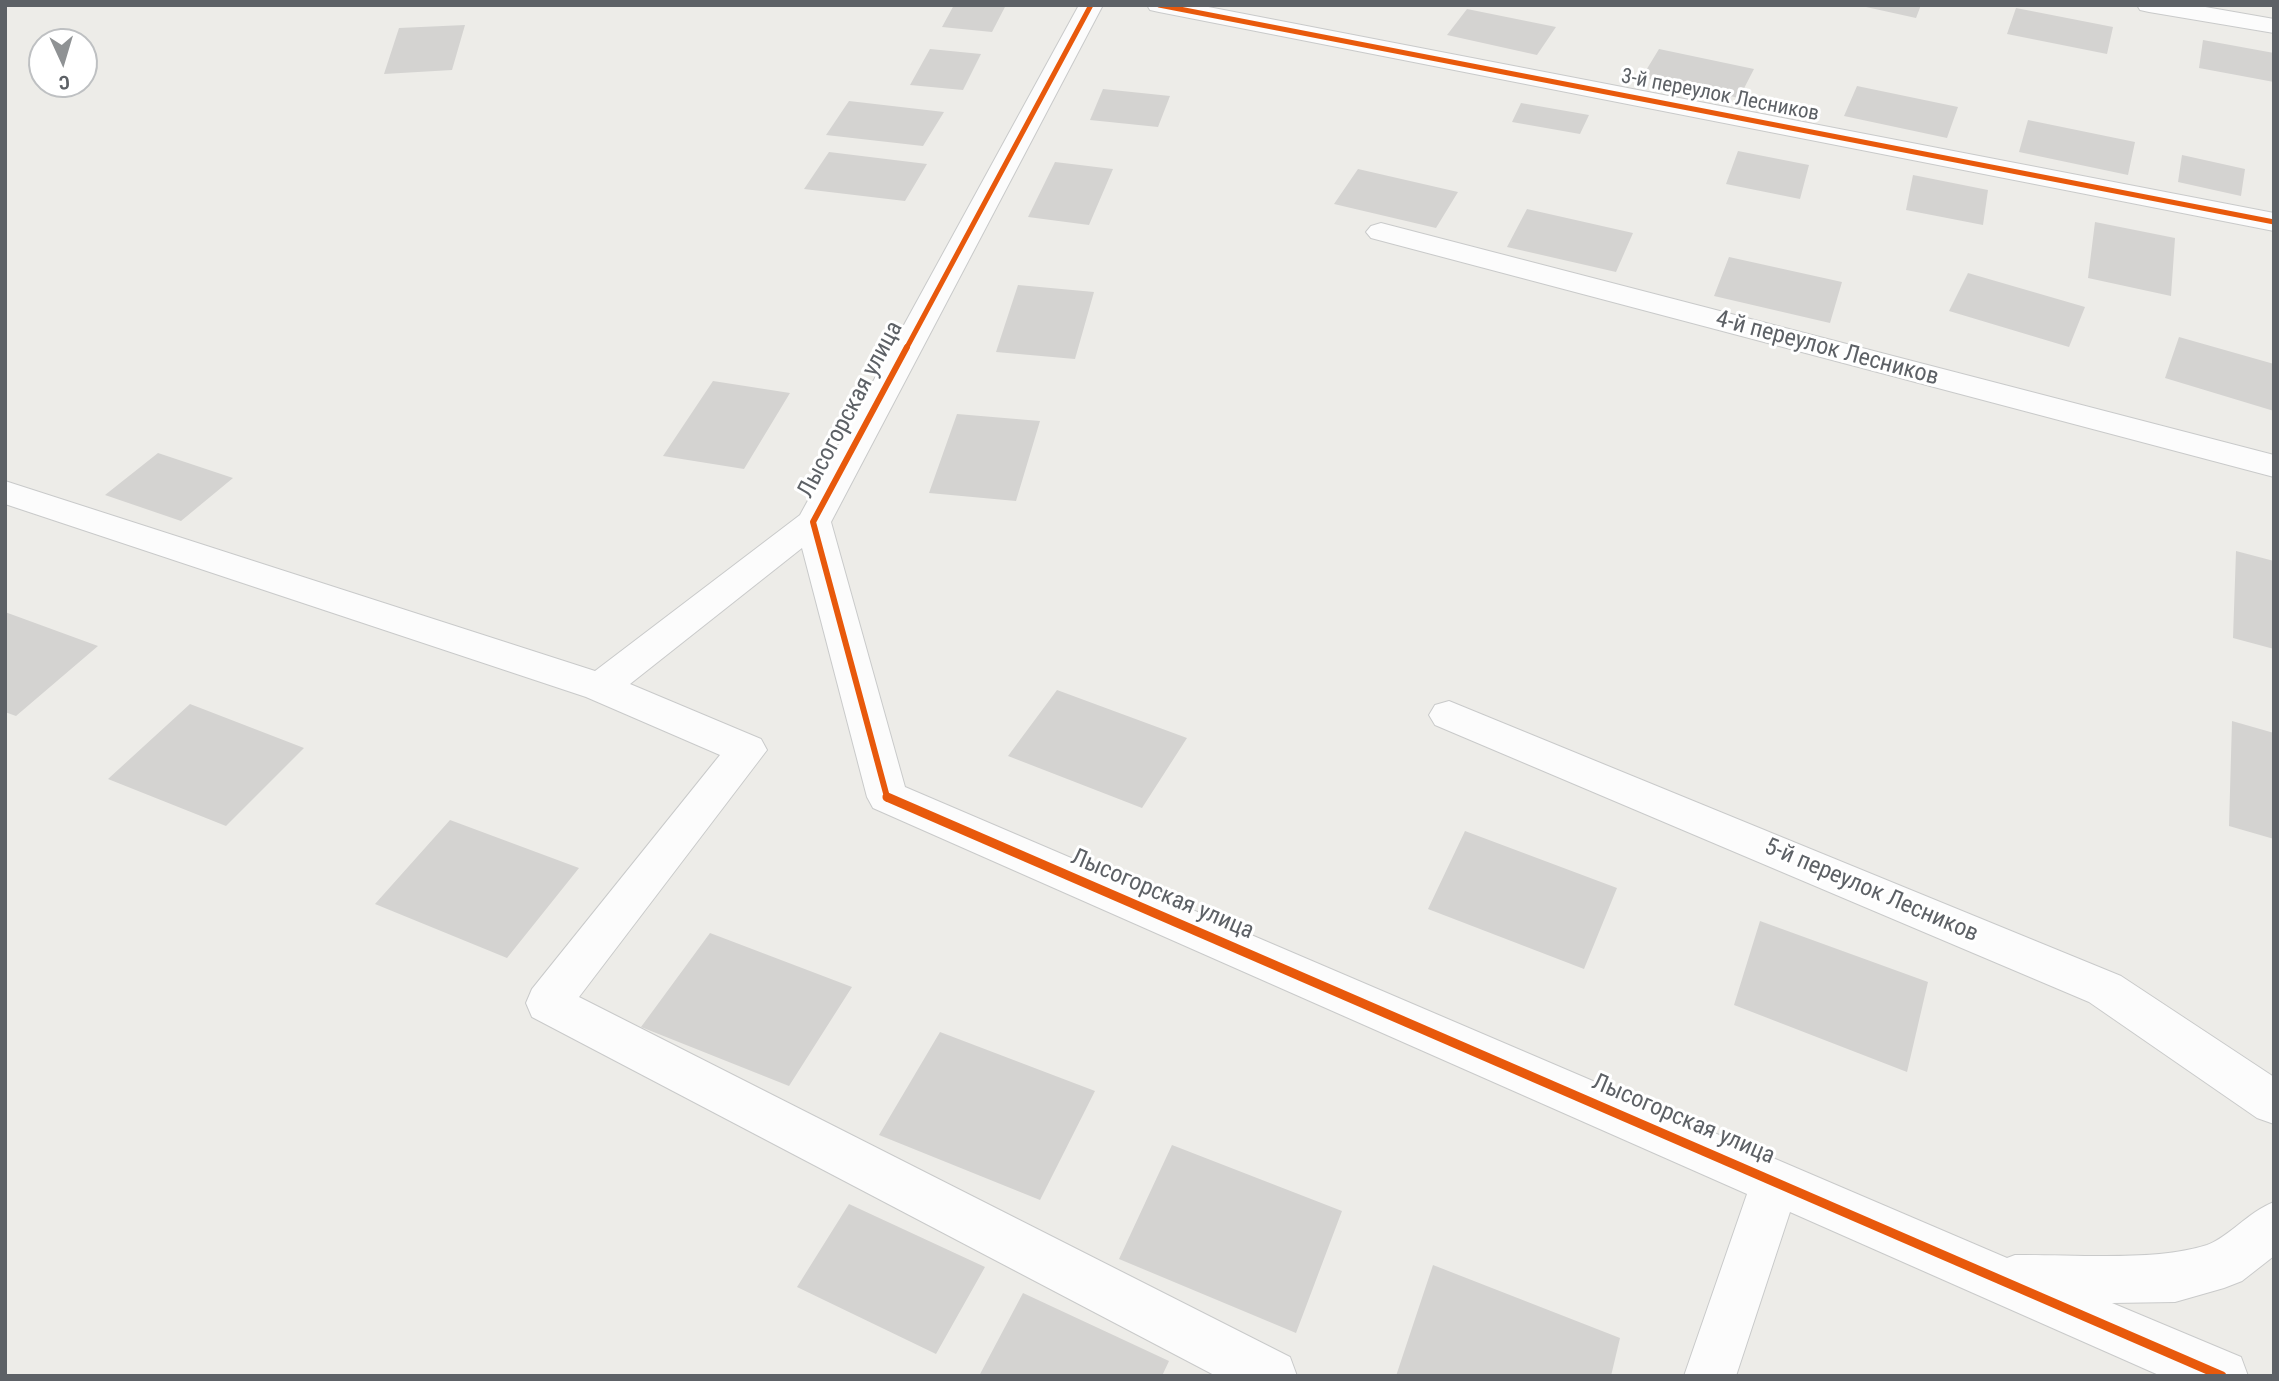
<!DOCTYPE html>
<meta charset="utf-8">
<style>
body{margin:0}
#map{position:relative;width:2279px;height:1381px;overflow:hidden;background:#edece8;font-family:"Roboto Condensed",sans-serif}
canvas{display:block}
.frame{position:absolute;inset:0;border:7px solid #5d6166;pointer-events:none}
.north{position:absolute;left:28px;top:28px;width:70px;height:70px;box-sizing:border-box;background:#fff;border:2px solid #bec0c2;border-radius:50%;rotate:176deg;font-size:19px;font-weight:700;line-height:28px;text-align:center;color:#5d6166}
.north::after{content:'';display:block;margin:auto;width:24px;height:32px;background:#8f9294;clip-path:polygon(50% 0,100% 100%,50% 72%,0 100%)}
</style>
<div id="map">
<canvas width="2279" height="1381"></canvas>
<div class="frame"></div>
<div class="north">С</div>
</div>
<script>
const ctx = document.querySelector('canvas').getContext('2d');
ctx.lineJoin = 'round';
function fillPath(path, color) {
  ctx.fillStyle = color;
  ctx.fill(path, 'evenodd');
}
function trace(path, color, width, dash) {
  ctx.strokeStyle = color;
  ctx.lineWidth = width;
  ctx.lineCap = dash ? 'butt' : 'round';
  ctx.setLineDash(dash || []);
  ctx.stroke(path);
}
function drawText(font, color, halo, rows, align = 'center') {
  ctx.font = font + ' "Roboto Condensed",sans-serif';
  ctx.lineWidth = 6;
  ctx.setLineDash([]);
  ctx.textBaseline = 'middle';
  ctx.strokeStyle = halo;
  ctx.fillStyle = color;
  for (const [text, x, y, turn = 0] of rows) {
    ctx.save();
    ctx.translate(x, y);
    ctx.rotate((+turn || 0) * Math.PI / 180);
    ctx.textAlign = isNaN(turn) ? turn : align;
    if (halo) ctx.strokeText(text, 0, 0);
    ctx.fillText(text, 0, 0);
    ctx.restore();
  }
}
const building = new Path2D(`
 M954 5H1006L992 32 942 27Z
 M1857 5H1921L1916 18Z
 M2016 8 2113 27 2107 54 2007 34Z
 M1467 9 1556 27 1537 55 1447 35Z
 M465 25 452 70 384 74 399 28Z
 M2203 40 2274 53V82L2199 68Z
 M930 49 981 54 963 90 910 85Z
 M1659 49 1754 69 1739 98 1642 77Z
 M1857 86 1958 107 1947 138 1844 116Z
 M1103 89 1170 96 1158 127 1090 120Z
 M849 101 944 112 923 146 826 135Z
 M1521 103 1589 115 1580 134 1512 122Z
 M2028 120 2135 142 2128 175 2019 152Z
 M1738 151 1809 165 1800 199 1726 184Z
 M829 152 927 164 905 201 804 189Z
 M2182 155 2245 169 2241 196 2178 182Z
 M1055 162 1113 169 1089 225 1028 217Z
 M1358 169 1458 192 1436 228 1334 204Z
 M1913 175 1988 190 1983 225 1906 210Z
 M1527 209 1633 233 1616 272 1507 247Z
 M2095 222 2175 238 2171 296 2088 278Z
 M1729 257 1842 282 1830 323 1714 296Z
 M1968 273 2085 307 2069 347 1949 311Z
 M1018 285 1094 292 1075 359 996 352Z
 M2179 337 2274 364V411L2165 378Z
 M713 381 790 393 744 469 663 456Z
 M957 414 1040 421 1016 501 929 493Z
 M158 453 233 478 181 521 105 495Z
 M2236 551 2274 561V649L2233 638Z
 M5 612 98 646 16 716 5 712Z
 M1057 690 1187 738 1142 808 1008 756Z
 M190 704 304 748 226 826 108 779Z
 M2232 721 2274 733V839L2229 826Z
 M450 820 579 868 507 958 375 904Z
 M1465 831 1617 888 1584 969 1428 909Z
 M1760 921 1928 982 1907 1072 1734 1005Z
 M710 933 852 987 789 1086 641 1027Z
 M940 1032 1095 1091 1040 1200 879 1135Z
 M1172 1145 1342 1211 1296 1333 1119 1259Z
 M849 1204 985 1267 936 1354 797 1287Z
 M1433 1265 1620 1338 1611 1376H1396Z
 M1023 1293 1169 1361 1162 1376H979Z`);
const minor = new Path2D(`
 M1079 5H1103L831 522 905 787 2007 1258 2015 1255C2071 1254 2155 1262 2207 1245 2229 1237 2248 1212 2274 1202V1256L2242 1281 2224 1288 2175 1302 2112 1303 2241 1357 2248 1376H2161L1790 1212 1736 1376H1684L1747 1194 873 808 867 797 802 548 630 684 761 739 767 750 579 997 1290 1357 1297 1376H1216L532 1017 526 1003 532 989 720 755 586 697 5 504V481L595 671 800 515Z
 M1147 5H1198L2274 213V231L1159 12 1150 10Z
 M2137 5H2194L2274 19V33L2149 12 2140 10Z
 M1381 223 2274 455V477L1371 238 1366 232 1371 226Z
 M1449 701 2121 976 2274 1077V1124L2257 1118 2089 1002 1435 725 1429 715 1435 705Z`);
const cyclewayFar2 = new Path2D(`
 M1159 5 2274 222
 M906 349 1091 5`);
const cyclewayFar1 = new Path2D(`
 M891 799 887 797 813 522 907 347`);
const cycleway = new Path2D(`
 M887 797 2222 1376`);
const farStreetnames = [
 ["3-й переулок Лесников",1720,96,11]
];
const streetNames = [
 ["4-й переулок Лесников",1827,349,15],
 ["Лысогорская улица",851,410,-62],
 ["5-й переулок Лесников",1871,891,23],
 ["Лысогорская улица",1162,895,23],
 ["Лысогорская улица",1683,1120,23]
];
fillPath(building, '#d4d3d1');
trace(minor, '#c9caca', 2);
fillPath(minor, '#fcfcfc');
trace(cyclewayFar2, '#e8590c', 5);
trace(cyclewayFar1, '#e8590c', 6);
trace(cycleway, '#e8590c', 9);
drawText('21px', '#5d6166', '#fff', farStreetnames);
drawText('24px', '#5d6166', '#fff', streetNames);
</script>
